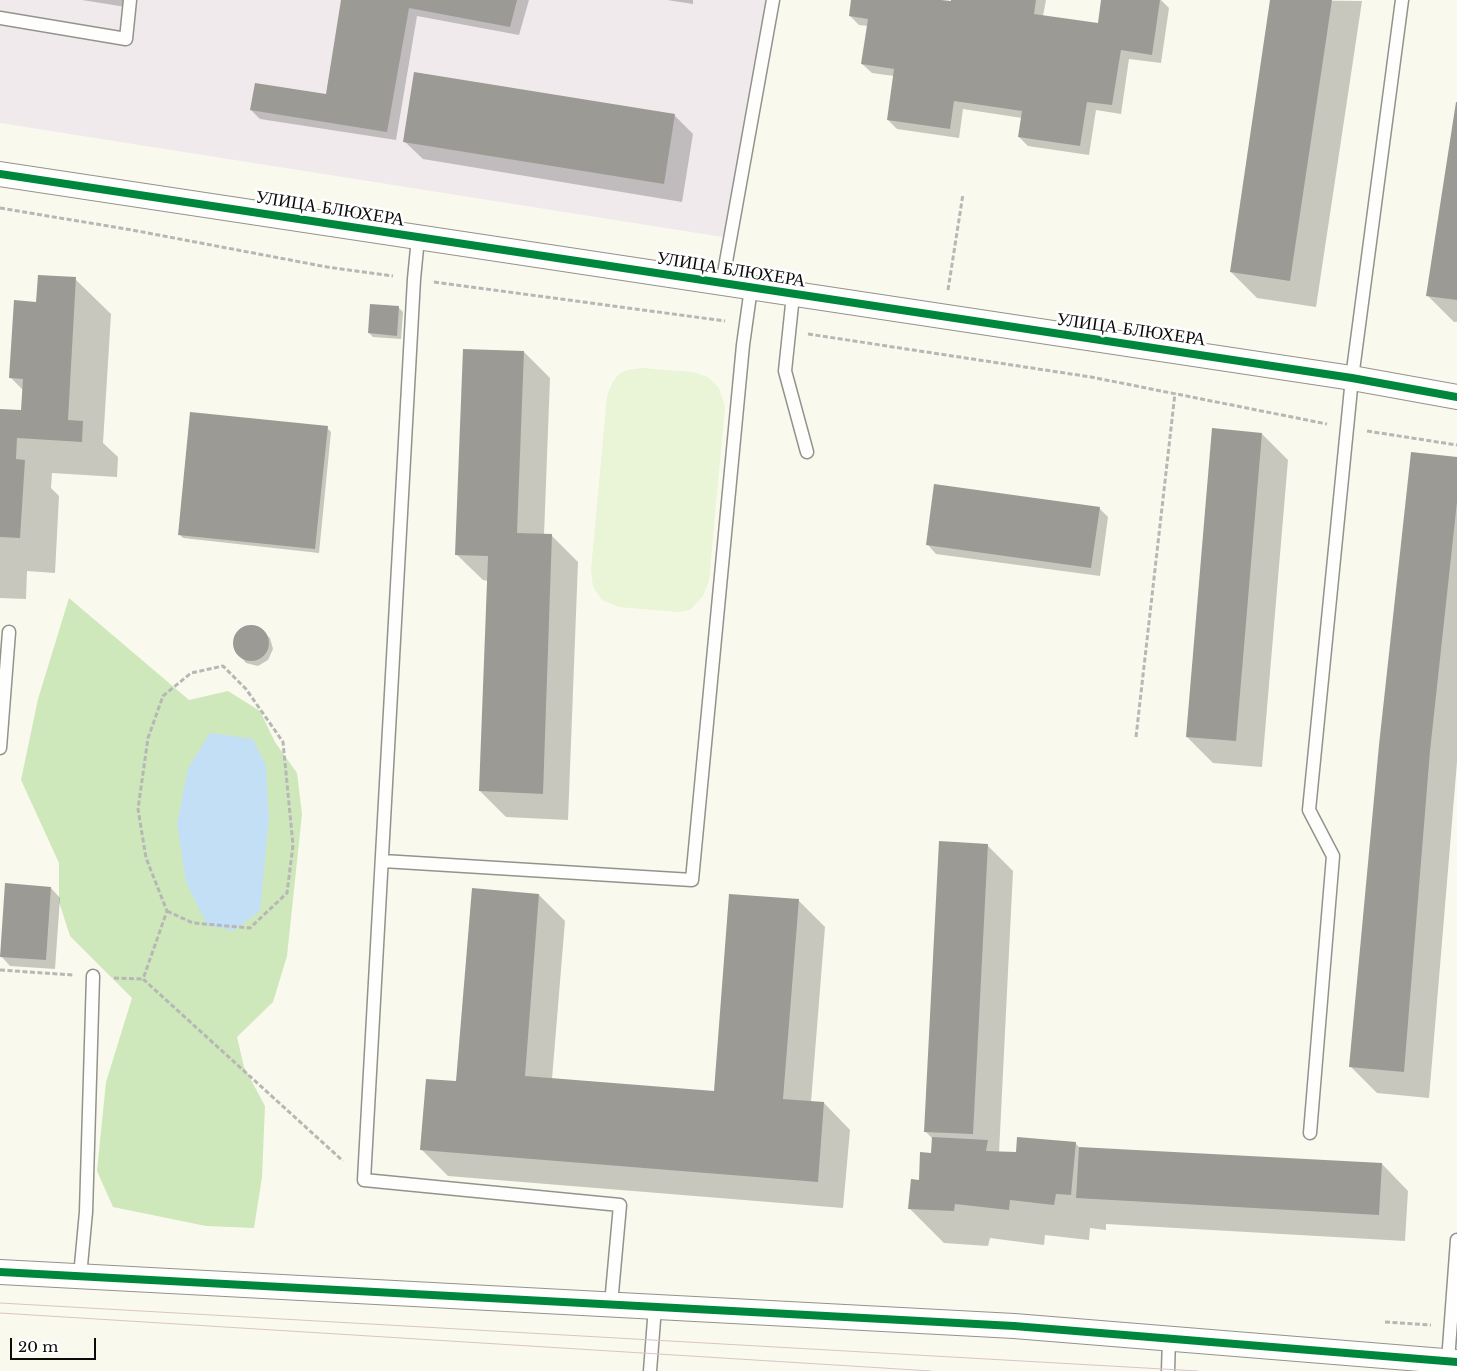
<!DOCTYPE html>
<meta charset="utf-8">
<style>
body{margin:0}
#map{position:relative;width:1457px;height:1371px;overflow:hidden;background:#faf9ee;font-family:"Libre Baskerville",serif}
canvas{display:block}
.scale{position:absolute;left:10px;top:1338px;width:86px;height:22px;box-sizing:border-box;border:2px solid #0b0b0b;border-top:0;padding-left:6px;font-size:15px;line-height:18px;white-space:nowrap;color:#0b0b0b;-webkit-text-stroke:4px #fff;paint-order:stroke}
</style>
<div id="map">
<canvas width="1457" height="1371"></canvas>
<div class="scale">20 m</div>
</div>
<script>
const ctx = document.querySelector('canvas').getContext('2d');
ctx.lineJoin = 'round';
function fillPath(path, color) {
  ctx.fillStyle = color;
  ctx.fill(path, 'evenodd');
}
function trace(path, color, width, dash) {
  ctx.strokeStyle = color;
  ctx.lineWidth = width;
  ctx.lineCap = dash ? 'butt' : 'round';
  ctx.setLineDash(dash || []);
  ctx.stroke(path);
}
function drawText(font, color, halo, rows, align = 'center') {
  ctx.font = font + ' "Libre Baskerville",serif';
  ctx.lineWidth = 5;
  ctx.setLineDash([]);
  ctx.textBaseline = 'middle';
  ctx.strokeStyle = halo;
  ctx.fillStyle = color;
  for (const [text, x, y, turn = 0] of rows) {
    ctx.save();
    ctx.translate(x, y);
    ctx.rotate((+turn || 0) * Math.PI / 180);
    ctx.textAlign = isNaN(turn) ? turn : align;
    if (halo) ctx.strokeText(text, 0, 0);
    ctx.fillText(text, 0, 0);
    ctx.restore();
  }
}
const industrial = new Path2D(`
 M0 0H768L729 238 0 123Z`);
const forest = new Path2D(`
 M69 598 189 700 228 691 260 711 275 742 297 773 302 814 287 956 273 1002 237 1037 244 1067 265 1106 262 1177 254 1228 206 1226 113 1207 97 1171 106 1082 132 998 70 936 59 902V863L21 780 38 699Z`);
const pitch = new Path2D(`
 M642 368 693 372 708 377 719 388 725 407 709 581 703 596 690 610 677 612 619 607 602 600 593 587 591 570 607 396C615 374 619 370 642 368Z`);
const water = new Path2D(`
 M210 733 253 739 266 766 269 819 260 911 233 931 207 925 186 882 177 824 188 768Z`);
const shadow = new Path2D(`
 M82 0H127L126 7Z
 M342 0H529L519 35 417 16 396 140 260 119 251 110 327 96Z
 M667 0H693V4Z
 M853 0H933L952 3V0H1046L1043 16 1099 24 1102 0H1161L1169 8 1161 63 1129 59 1121 114 1096 110 1089 155 1028 146 1019 137 1022 118 963 109 959 138 897 129 888 120 894 76 872 73 862 64 868 26 859 25 850 16Z
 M1272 0 1362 1 1316 307 1257 298 1231 272Z
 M1457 103V322H1454L1428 296Z
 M675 116 693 134 682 202 423 159 404 141Z
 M75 279 111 314 103 443 118 457 117 477 52 473 51 488 59 496 55 573 27 571 26 599 0 598V410L22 411 23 390 10 377 38 303Z
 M399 308 403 312 401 339 373 337 369 333Z
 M524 352 550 378 544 535 552 536 578 562 568 820 506 817 480 791 488 581 483 580 456 554Z
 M327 428 331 432 319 553 183 538 179 534Z
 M1262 434 1288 460 1262 767 1213 763 1187 737Z
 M1457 458V762L1429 1098 1377 1093 1351 1067Z
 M1099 508 1108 517 1100 576 936 554 927 544Z
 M255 626 270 638 273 649 268 660 258 666 246 663 234 648 235 636 243 628Z
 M987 845 1013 871 999 1153 1017 1154 1075 1143 1080 1148 1382 1164 1408 1191 1405 1241 1106 1224V1230L1090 1228 1089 1240 1045 1235 1044 1245 990 1238 988 1246 944 1243 909 1208 933 1154V1139L926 1132Z
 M51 888 60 898 55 969 10 966 1 956Z
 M539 895 565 921 552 1079 715 1092 731 895 799 901 825 927 811 1102 824 1103 850 1130 843 1208 448 1176 422 1150 457 1082Z`);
const building = new Path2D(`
 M341 0H517L510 27 409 8 387 132 250 110 255 83 326 94Z
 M851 0H941L951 1V0H1036L1034 14 1098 23 1101 0H1160L1152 55 1121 50 1112 105 1087 102 1080 146 1018 137 1022 111 954 101 950 129 887 120 894 69 861 64 868 19 849 16Z
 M1270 0H1332L1290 281 1230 272Z
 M414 72 675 114 664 184 403 142Z
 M1456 102H1457V300L1426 296Z
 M38 275 76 277 68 420 83 421 82 442 17 438 16 459 25 460 20 538 0 537V409L21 410 23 379 9 378 14 300 36 302Z
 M370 304 399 306 397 336 368 333Z
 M463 349 524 351 517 533 552 534 543 794 479 791 488 556 455 555Z
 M190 412 328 426 315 549 178 535Z
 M1212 428 1262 433 1236 741 1186 737Z
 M1411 452 1457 457V502L1430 751 1404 1072 1349 1067 1379 745Z
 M934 484 1100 507 1091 568 926 545Z
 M233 643a18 18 0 1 1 36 0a18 18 0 1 1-36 0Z
 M939 841 988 844 973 1134 924 1132Z
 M5 883 51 887 46 960 0 957Z
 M472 888 539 894 525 1076 714 1091 729 894 799 899 783 1099 824 1102 818 1182 420 1150 426 1079 456 1081Z
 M932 1137 988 1140 986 1151 1016 1152 1017 1137 1076 1142 1071 1195 1056 1194 1054 1205 1010 1200 1009 1210 955 1204 954 1211 908 1209 911 1179 919 1180 920 1152 931 1153Z
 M1079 1147 1382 1163 1379 1215 1076 1198Z`);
const path = new Path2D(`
 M0 208 132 230 327 267 393 276
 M434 282 725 321
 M948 290 963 194
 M808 334 1091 377 1327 424
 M1367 431 1457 445
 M1136 737 1175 393
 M167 911 193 923 250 928 287 893 293 845 283 742 246 689 223 666 191 673 163 696 148 738 138 809 146 858 167 911 143 979 343 1161
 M0 970 73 975
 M114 978 143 979
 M1385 1322 1431 1325`);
const service = new Path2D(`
 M0 18 126 39 130 0
 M418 238 414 279 364 1180 620 1205 611 1304
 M722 284 773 0
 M793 295 785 371 807 452
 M0 748 9 632
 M383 861 692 880 743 345 751 288
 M1310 1133 1333 856 1309 810 1352 378 1402 0
 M80 1276 86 1212 93 976
 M1448 1361 1457 1240
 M650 1371 655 1307
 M1168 1371 1169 1338`);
const minor = new Path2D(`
 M0 174 1352 378 1457 397
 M0 1272 1014 1326 1457 1362`);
const tram = new Path2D(`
 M0 1303 1198 1371
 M0 1313 931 1371`);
const cycleway = new Path2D(`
 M0 174 1352 378 1457 397
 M0 1272 1014 1326 1457 1362`);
const streetNames = [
 ["УЛИЦА БЛЮХЕРА",330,209,9],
 ["УЛИЦА БЛЮХЕРА",731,270,9],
 ["УЛИЦА БЛЮХЕРА",1131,330,8]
];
fillPath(industrial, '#f1eaec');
fillPath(forest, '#cfe8bb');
fillPath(pitch, '#eaf4d7');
fillPath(water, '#c3dff5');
fillPath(shadow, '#0003');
fillPath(building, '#9c9a94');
trace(service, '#93928d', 15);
trace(minor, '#93928d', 26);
trace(path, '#b7b7b5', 3, [5, 2.5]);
trace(service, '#fefefc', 12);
trace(minor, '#fefefc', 24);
trace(tram, '#d7c5c2', 1);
trace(cycleway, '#00873e', 8);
drawText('18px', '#0b0b0b', '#fff', streetNames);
</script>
